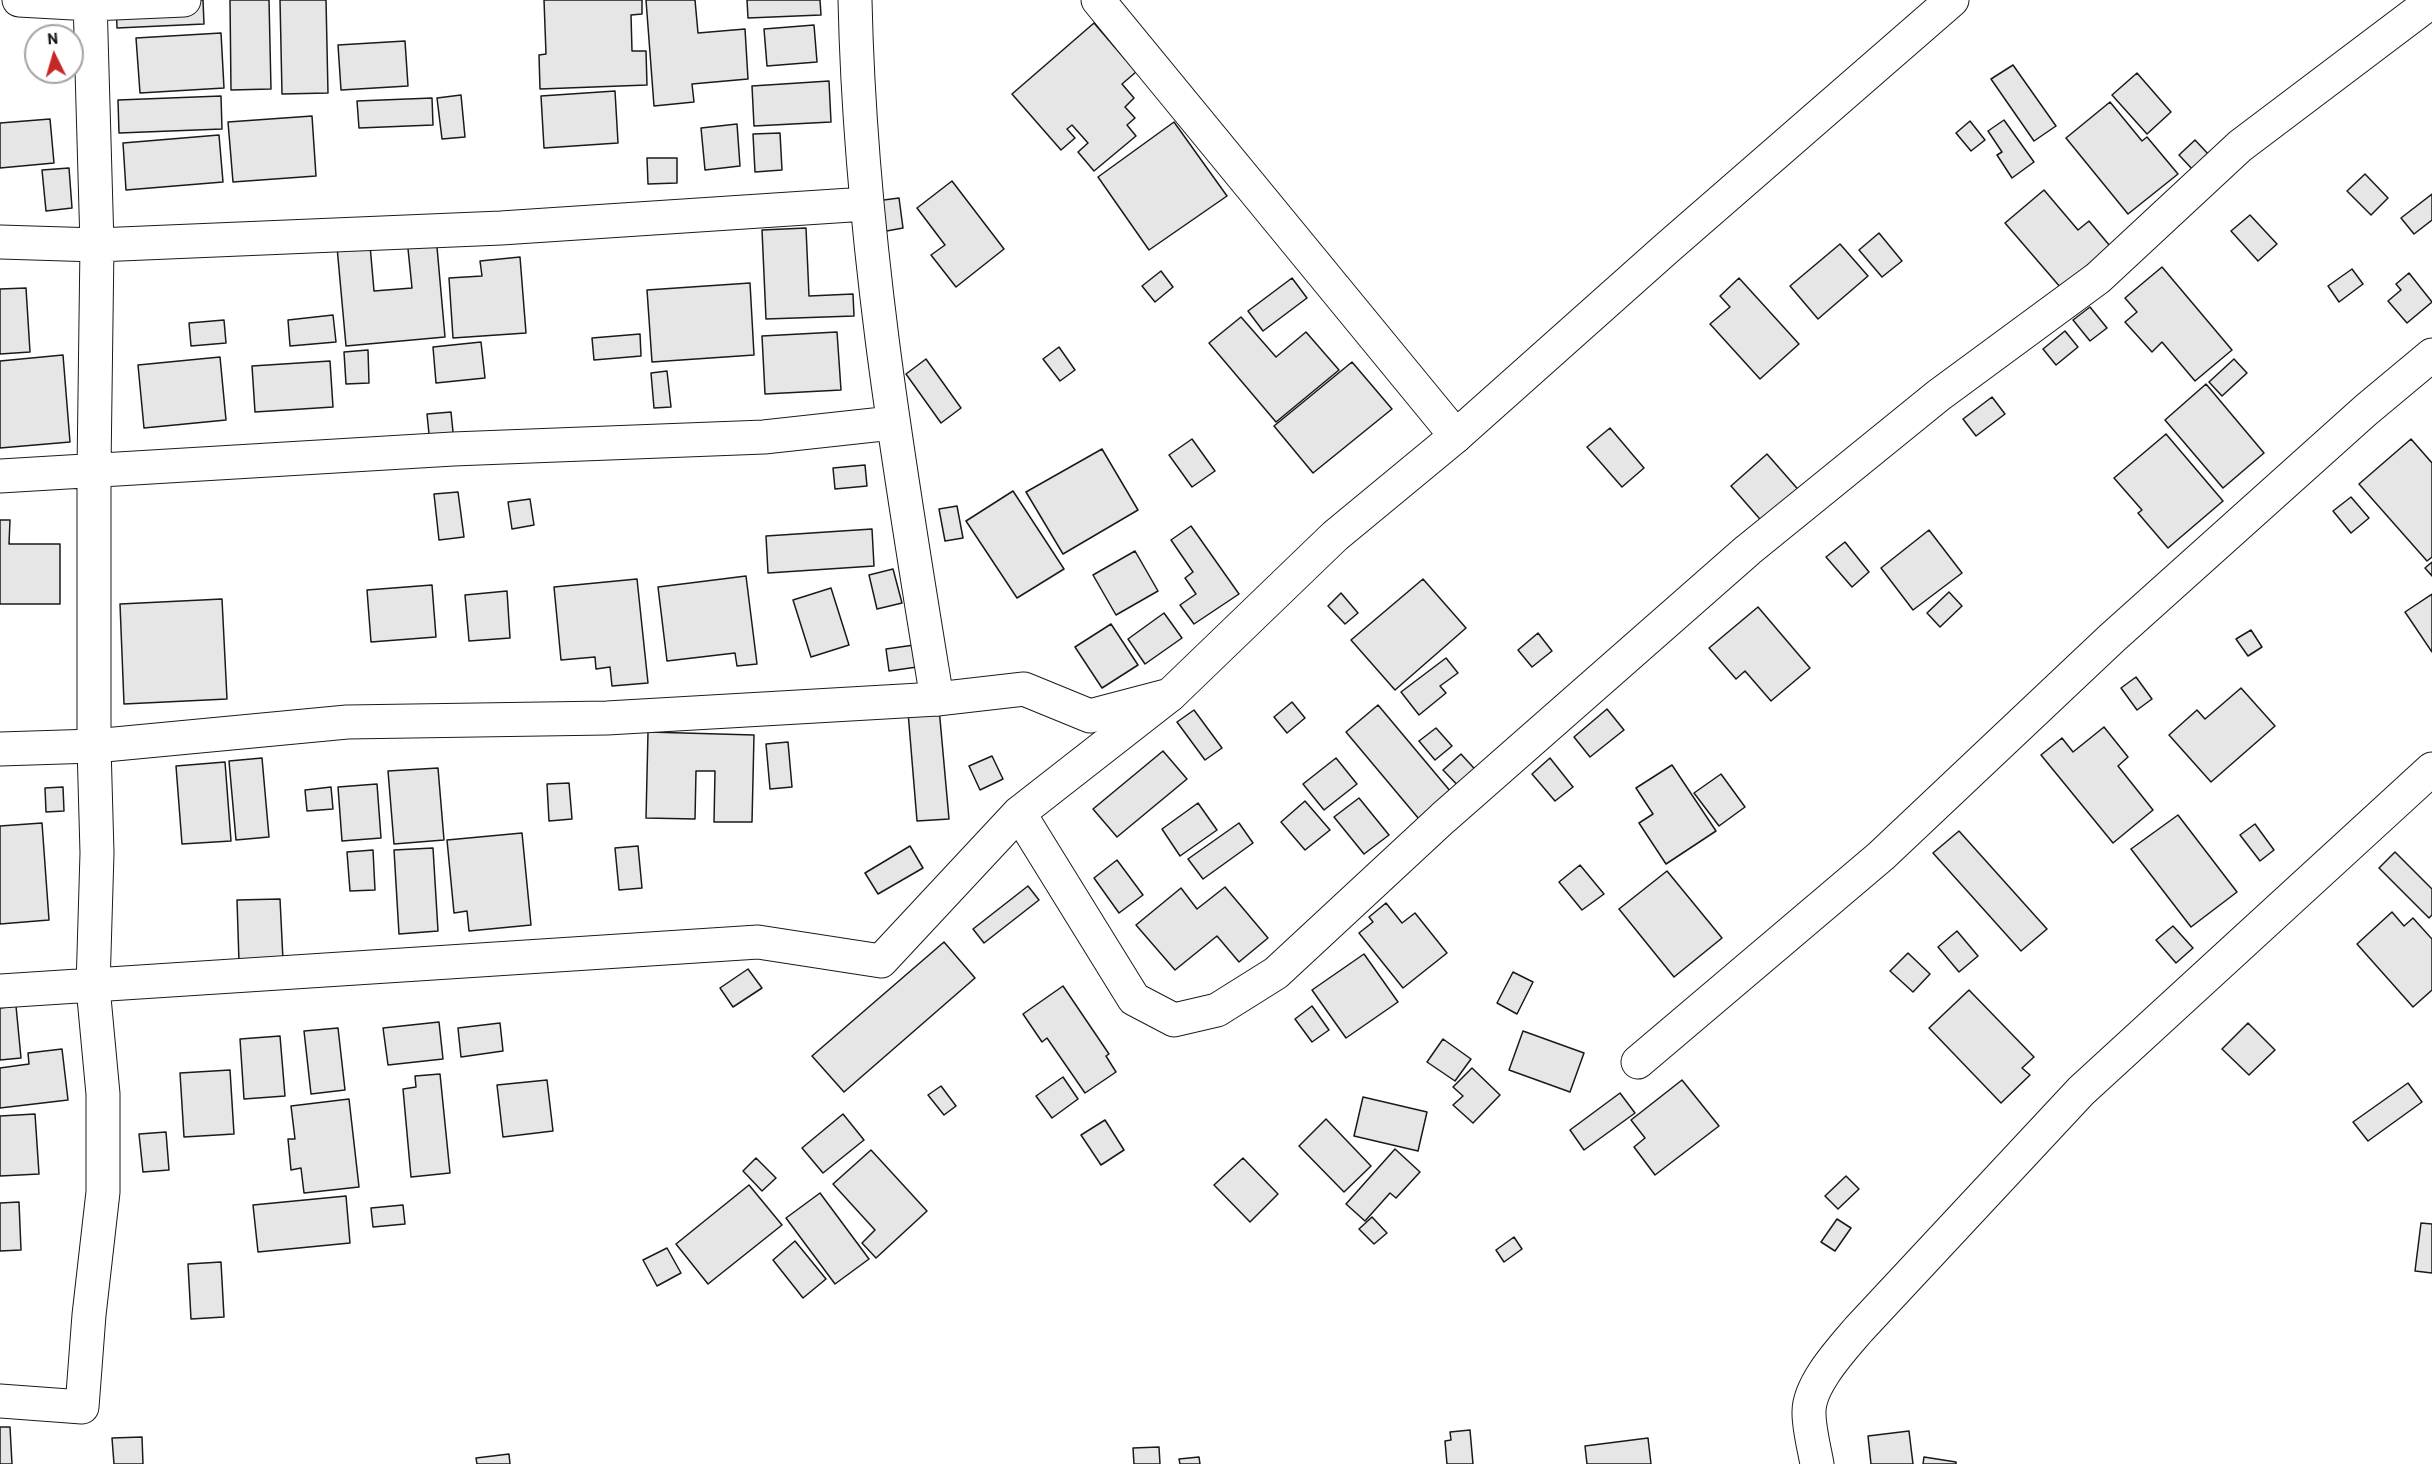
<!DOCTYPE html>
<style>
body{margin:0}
#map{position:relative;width:2432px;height:1464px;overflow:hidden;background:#fff;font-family:Barlow,sans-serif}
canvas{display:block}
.north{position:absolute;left:24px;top:24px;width:60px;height:60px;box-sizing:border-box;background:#fff;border:2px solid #a3a3a3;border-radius:50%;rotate:355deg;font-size:16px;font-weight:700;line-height:24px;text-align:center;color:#1a1a1a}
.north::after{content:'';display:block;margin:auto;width:21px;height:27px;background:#c62828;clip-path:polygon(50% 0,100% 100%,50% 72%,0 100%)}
</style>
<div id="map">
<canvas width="2432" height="1464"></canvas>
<div class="north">N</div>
</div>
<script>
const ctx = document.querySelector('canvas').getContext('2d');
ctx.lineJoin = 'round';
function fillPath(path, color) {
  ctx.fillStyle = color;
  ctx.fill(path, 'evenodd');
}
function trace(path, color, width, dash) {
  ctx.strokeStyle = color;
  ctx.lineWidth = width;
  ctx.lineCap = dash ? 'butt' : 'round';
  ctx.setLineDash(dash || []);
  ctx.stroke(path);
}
const building = new Path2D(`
 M116 0H203L204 24 117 28Z
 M230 0H269L271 89 231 90Z
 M280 0H326L328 93 282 94Z
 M544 0H642V14L631 15 632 51H646L647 85 540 89 539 55 546 54Z
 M646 0H695L698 33 745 29 748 79 692 84 694 102 654 106Z
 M747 0H820L821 15 748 18Z
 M1094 23 1136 72 1122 84 1134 98 1125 107 1135 118 1127 125 1136 136 1094 171 1078 152 1088 143 1072 125 1067 129 1075 138 1061 150 1012 94Z
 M814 25 817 62 767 66 764 29Z
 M221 33 224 88 140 93 136 38Z
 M405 41 408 86 341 90 338 45Z
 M2013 65 2056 126 2034 141 1991 79Z
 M2137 73 2171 112 2147 134 2112 95Z
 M829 81 831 122 754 126 752 86Z
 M615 91 618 143 544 148 541 96Z
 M461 95 465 137 442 139 437 98Z
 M221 96 222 129 119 133 118 100Z
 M432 98 433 125 359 128 357 101Z
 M2110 102 2142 141 2147 137 2178 174 2128 214 2066 138Z
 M312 116 316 176 233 182 228 122Z
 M50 119 54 163 0 168V123Z
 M2004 120 2034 162 2012 178 1997 155 2002 152 1988 131Z
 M1970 121 1985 140 1971 151 1956 133Z
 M1174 122 1227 196 1149 250 1098 177Z
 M737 124 740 166 705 170 701 128Z
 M780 133 782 170 755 172 753 134Z
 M219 135 223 182 126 190 123 143Z
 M2195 140 2211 157 2194 171 2179 155Z
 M647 158H677V183L648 184Z
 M69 168 72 208 46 211 42 170Z
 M2365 174 2388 198 2371 215 2347 191Z
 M952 181 1004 249 956 287 931 255 945 245 917 208Z
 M2044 190 2078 230 2089 221 2110 246 2061 288 2005 223Z
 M2432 194V220L2414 234 2401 218Z
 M899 198 903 228 881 232 876 201Z
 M2250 215 2277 244 2258 261 2231 231Z
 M806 228 809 296 853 294 854 316 766 319 762 230Z
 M1879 233 1902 261 1882 277 1859 250Z
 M436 236 445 337 346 346 337 247 370 245 374 291 412 288 407 239Z
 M1840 244 1868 276 1818 319 1790 286Z
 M520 257 526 333 453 338 449 278 482 276 480 261Z
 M2162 267 2232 350 2195 381 2162 342 2152 352 2125 322 2137 312 2125 298Z
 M2352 269 2363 284 2339 302 2328 286Z
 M1161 271 1173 287 1155 302 1142 286Z
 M2409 273 2432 302 2407 323 2388 301 2401 290 2396 284Z
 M1292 278 1307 298 1263 331 1248 311Z
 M1739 278 1799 344 1760 379 1710 324 1730 307 1720 296Z
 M750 283 754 355 652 362 647 290Z
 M26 288 30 352 0 354V289Z
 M2090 307 2107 328 2090 341 2073 320Z
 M333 315 336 342 290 346 288 320Z
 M1241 317 1276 357 1306 332 1339 370 1276 422 1209 343Z
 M224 320 226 343 191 346 189 323Z
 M2065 331 2078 347 2056 365 2043 349Z
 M837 332 841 390 765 394 762 336Z
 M640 334 641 356 594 360 592 338Z
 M481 342 485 378 436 383 433 347Z
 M1059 347 1075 370 1060 381 1043 359Z
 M368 350 369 383 346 384 344 352Z
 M63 355 70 442 0 448V361Z
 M220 357 226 420 144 428 138 365Z
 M926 359 961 408 941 423 906 374Z
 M2234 359 2247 373 2222 396 2209 382Z
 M330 361 333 407 255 412 252 366Z
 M1352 362 1392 409 1313 473 1274 426Z
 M667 371 671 407 654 408 651 373Z
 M2206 384 2264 453 2223 488 2165 420Z
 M1992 397 2005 414 1976 436 1963 419Z
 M451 412 454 442 430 444 427 414Z
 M1610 428 1644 468 1622 487 1587 447Z
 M2166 434 2223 501 2168 548 2138 513 2142 510 2114 478Z
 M1192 439 1215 471 1192 487 1169 455Z
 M2411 439 2432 463V557L2427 561 2359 484Z
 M1102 449 1138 510 1063 554 1026 492Z
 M1767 454 1803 495 1766 526 1731 486Z
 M865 465 867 486 835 489 833 468Z
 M1013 491 1064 569 1017 598 966 521Z
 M458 492 464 537 439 540 434 494Z
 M2351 497 2369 518 2351 533 2333 511Z
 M530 499 534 525 512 529 508 502Z
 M957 506 963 538 945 541 939 509Z
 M0 520H10L9 544H60V604H0Z
 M1191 526 1239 594 1194 624 1180 605 1196 594 1185 578 1193 572 1171 540Z
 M872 529 874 566 768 573 766 536Z
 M1929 530 1962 573 1913 610 1881 568Z
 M1845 542 1869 572 1852 587 1826 557Z
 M1135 551 1158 591 1116 615 1093 575Z
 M2432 562V576L2425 568Z
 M893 569 902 603 877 609 869 575Z
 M746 576 757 664 737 666 735 653 667 661 658 587Z
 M637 579 648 683 612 686 610 667 596 669 595 657 561 660 554 587Z
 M1423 579 1466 628 1395 690 1351 640Z
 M432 585 436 637 371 642 367 590Z
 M831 588 849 645 811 657 793 600Z
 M507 591 510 638 469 641 465 595Z
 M1949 592 1962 606 1940 627 1927 613Z
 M1341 593 1358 613 1345 624 1328 606Z
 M2432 594V652L2405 612Z
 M222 599 227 699 124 704 120 604Z
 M1758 607 1810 668 1771 701 1745 671 1736 679 1709 648Z
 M1164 613 1182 638 1145 664 1128 639Z
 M1111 624 1138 665 1102 688 1075 647Z
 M2251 630 2262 647 2248 656 2236 639Z
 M1538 633 1552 651 1532 667 1518 650Z
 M921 644 924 666 889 671 886 649Z
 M1446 658 1458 673 1440 686 1446 693 1419 715 1401 692Z
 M2136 677 2152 699 2137 710 2121 688Z
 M2241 688 2275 726 2211 782 2169 735 2197 710 2205 719Z
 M1292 702 1305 718 1287 733 1274 717Z
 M1378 705 1456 798 1424 825 1346 732Z
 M939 708 949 819 917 821 908 712Z
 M1607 709 1624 730 1590 757 1574 737Z
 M1194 710 1222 748 1205 760 1177 722Z
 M2104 727 2128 757 2118 766 2153 810 2113 843 2041 755 2062 738 2073 752Z
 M1436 728 1452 746 1435 760 1419 741Z
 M648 732 754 735 752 822H714L715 771H696L695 819 646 818Z
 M788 742 792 787 770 789 766 744Z
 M1163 751 1187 779 1117 837 1093 809Z
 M1461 754 1482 777 1465 793 1443 770Z
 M992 756 1003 779 980 790 969 766Z
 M262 758 269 837 236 840 229 761Z
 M1336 758 1357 784 1324 810 1303 784Z
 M1550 758 1573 787 1555 801 1532 774Z
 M225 762 231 841 182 844 176 766Z
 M1672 765 1716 831 1666 864 1639 823 1653 814 1636 788Z
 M438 768 444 840 394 844 388 771Z
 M1721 774 1745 807 1719 826 1694 793Z
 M569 783 572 819 549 821 547 784Z
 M377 784 381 838 342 841 338 787Z
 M63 787 64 811 46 812 45 788Z
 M331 787 333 809 307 811 305 790Z
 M1359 798 1389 835 1364 854 1334 817Z
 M1305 801 1330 830 1305 850 1281 822Z
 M1198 803 1217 830 1180 856 1162 829Z
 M2178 815 2237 892 2191 927 2131 849Z
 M42 823 49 920 0 924V826Z
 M1239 823 1253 843 1203 879 1188 859Z
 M2255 824 2274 850 2260 861 2240 835Z
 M1959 831 2047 929 2021 951 1933 853Z
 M522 833 531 925 469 931 467 911 454 913 447 840Z
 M638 846 642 888 619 890 615 848Z
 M910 846 923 868 878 894 865 873Z
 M433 848 438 931 399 934 394 850Z
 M373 850 375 890 350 891 347 852Z
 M2395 852 2432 889V915L2429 918 2379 868Z
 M1117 860 1143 895 1119 913 1094 878Z
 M1580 865 1604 894 1582 910 1559 882Z
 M1667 871 1722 938 1674 977 1619 909Z
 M1028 886 1039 900 984 943 973 929Z
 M1225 887 1268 938 1239 962 1217 936 1175 970 1136 925 1181 888 1197 909Z
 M280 899 283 960 239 962 237 900Z
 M1386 903 1402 923 1415 913 1447 953 1403 988 1359 933 1373 922 1369 917Z
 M2392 912 2404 926 2413 918 2432 939V990L2413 1007 2357 944Z
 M2173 926 2193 948 2176 963 2156 940Z
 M1957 931 1978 956 1959 972 1938 947Z
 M944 942 975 978 844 1092 812 1056Z
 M1908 953 1930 974 1913 992 1890 971Z
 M1364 954 1398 1002 1346 1038 1312 990Z
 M748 969 762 988 733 1007 720 988Z
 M1513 972 1533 982 1517 1014 1497 1003Z
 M1063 986 1109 1054 1106 1056 1116 1072 1085 1093 1047 1038 1042 1042 1023 1014Z
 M1969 990 2034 1057 2022 1068 2030 1075 2001 1103 1929 1028Z
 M16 1006 21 1058 0 1060V1008Z
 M1312 1006 1329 1030 1312 1042 1295 1019Z
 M439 1022 443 1059 388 1065 383 1028Z
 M500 1023 503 1051 461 1057 458 1028Z
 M2248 1023 2275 1050 2249 1075 2222 1049Z
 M338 1028 345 1090 311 1094 304 1031Z
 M1523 1031 1584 1053 1570 1092 1509 1070Z
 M280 1036 285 1096 244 1099 240 1039Z
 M1443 1039 1471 1059 1455 1081 1427 1062Z
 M62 1049 68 1100 0 1108V1068L29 1064 28 1053Z
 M1472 1068 1500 1095 1473 1123 1453 1105 1463 1096 1453 1087Z
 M230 1070 234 1134 184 1137 180 1073Z
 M440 1074 450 1173 411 1177 403 1089 416 1087 415 1076Z
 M1063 1077 1078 1099 1052 1118 1036 1096Z
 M547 1080 553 1131 503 1137 497 1085Z
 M1682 1080 1719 1126 1655 1175 1634 1147 1645 1138 1631 1120Z
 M2408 1083 2422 1102 2368 1141 2353 1122Z
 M941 1086 956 1106 944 1115 928 1095Z
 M1620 1093 1635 1113 1584 1150 1570 1130Z
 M1363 1097 1427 1112 1418 1151 1354 1136Z
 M349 1099 359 1187 304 1193 301 1168 291 1170 288 1139H295L291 1106Z
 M35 1114 39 1174 0 1176V1116Z
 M843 1114 864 1140 823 1173 802 1148Z
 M1326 1119 1371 1166 1344 1192 1299 1146Z
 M1105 1120 1124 1150 1101 1165 1081 1135Z
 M166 1132 169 1170 143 1172 139 1134Z
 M1395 1149 1420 1172 1396 1198 1390 1193 1365 1221 1346 1204Z
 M871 1150 927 1211 876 1258 862 1243 875 1230 833 1184Z
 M756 1158 776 1178 762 1191 743 1171Z
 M1243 1158 1278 1194 1250 1222 1214 1185Z
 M1846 1176 1859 1189 1838 1209 1825 1196Z
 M749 1185 782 1225 708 1284 676 1244Z
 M820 1193 869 1259 835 1284 786 1218Z
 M346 1196 350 1243 258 1252 253 1205Z
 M19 1202 21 1250 0 1251V1203Z
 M403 1205 405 1224 373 1227 371 1208Z
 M1372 1217 1387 1233 1374 1244 1359 1229Z
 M1837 1219 1851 1228 1835 1251 1821 1242Z
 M2421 1223 2432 1224V1273L2415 1271Z
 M1514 1237 1522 1249 1504 1262 1496 1250Z
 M795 1241 826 1279 803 1298 773 1260Z
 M667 1248 681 1273 657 1286 643 1260Z
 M221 1262 224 1317 191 1319 188 1264Z
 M0 1427H10L12 1464H0Z
 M1470 1430 1473 1464H1447L1445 1441 1451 1440 1450 1432Z
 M1909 1431 1913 1464H1871L1868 1436Z
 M142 1437 143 1464H114L112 1438Z
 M1648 1438 1651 1464H1587L1585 1446Z
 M1159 1447 1160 1464H1134L1133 1448Z
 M509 1454 510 1464H477L476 1458Z
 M1199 1457 1200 1464H1180L1179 1459Z
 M1924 1457 1956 1462V1464H1923Z`);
const street = new Path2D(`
 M19 0 91 4 184 0
 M855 0C860 236 899 467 937 699
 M1098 0 1456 436
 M0 242 97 245 501 228 866 204
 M0 476 453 449 764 437 892 423
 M1019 813 1134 999 1174 1020 1217 1010 1276 973 1443 818 1748 550 1939 395 2098 278 2240 146 2432 1
 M0 991 758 942 881 961 1019 813 1170 695
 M1638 1062 1881 856 2112 638 2366 410 2432 355
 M0 1401 82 1407 89 1315 103 1192V1094L93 987 97 853 94 746V469L97 245 90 0
 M1817 1464C1814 1447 1809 1429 1809 1413 1808 1385 1842 1349 1859 1329L2081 1091 2432 769`);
const secondary = new Path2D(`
 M0 749 94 746 347 722 607 718 937 699 1024 689 1090 716 1170 695 1335 536 1456 436 1667 248 1952 0`);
fillPath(building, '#e6e6e6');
trace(building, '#1a1a1a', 1.5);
trace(street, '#1a1a1a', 35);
trace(secondary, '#1a1a1a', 35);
trace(street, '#fff', 33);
trace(secondary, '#fff', 33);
</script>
